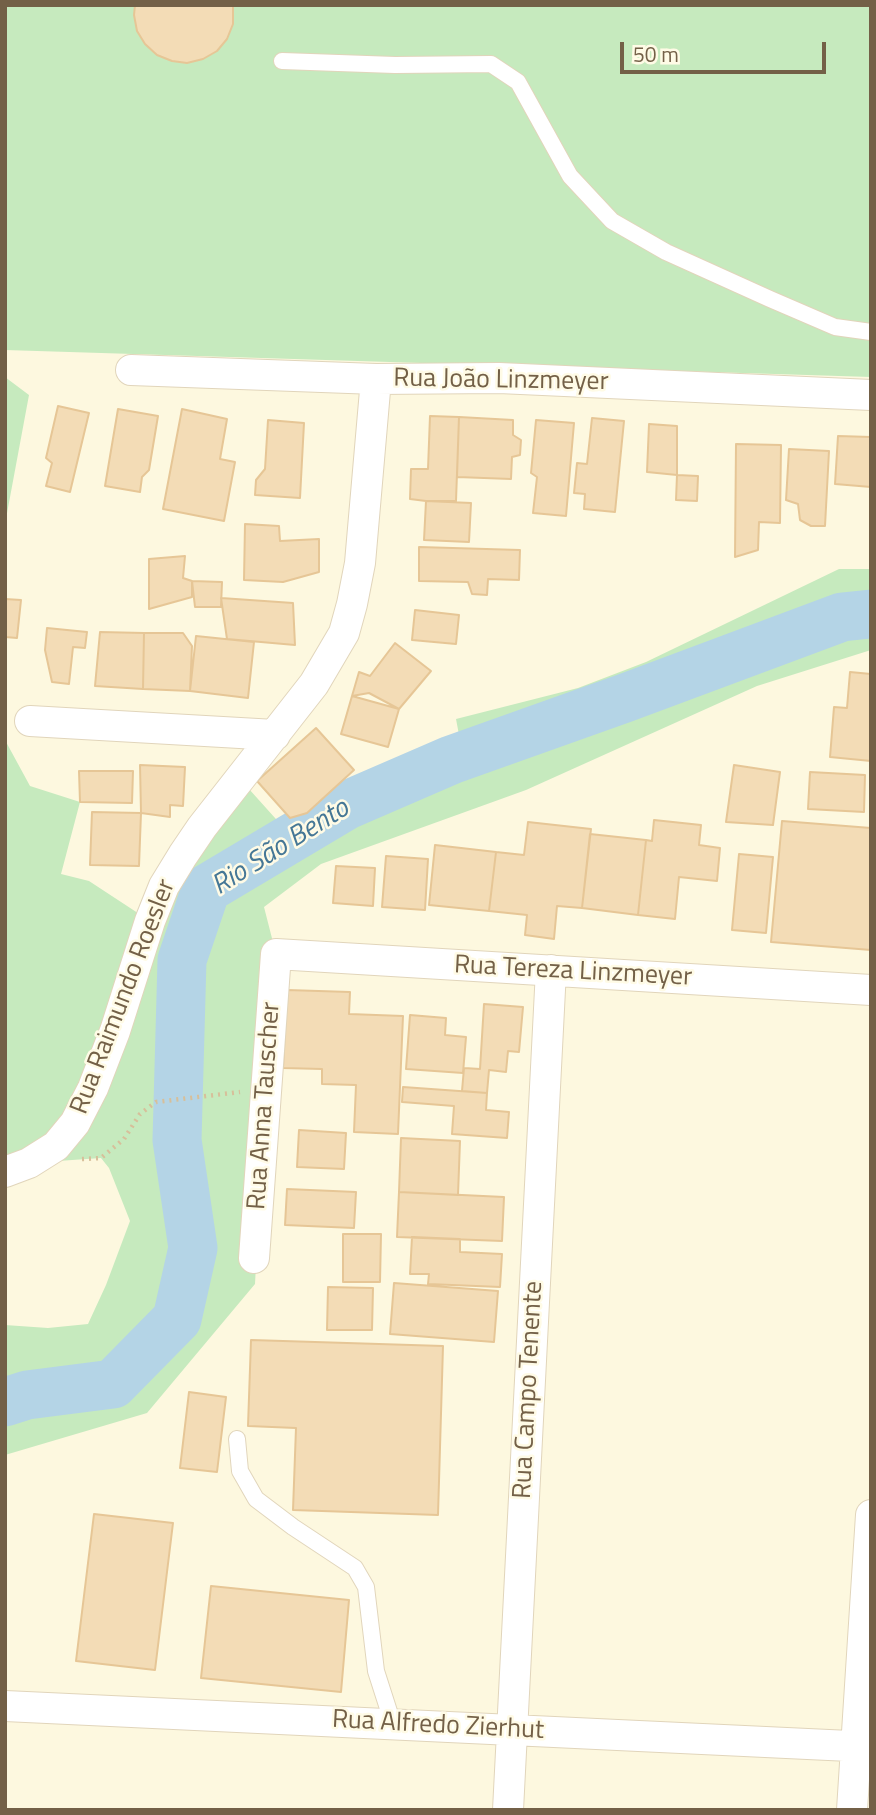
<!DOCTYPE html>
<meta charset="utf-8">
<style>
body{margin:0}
#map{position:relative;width:876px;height:1815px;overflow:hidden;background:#fdf8df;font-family:"Titillium Web",sans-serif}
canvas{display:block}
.frame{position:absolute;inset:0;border:7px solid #736047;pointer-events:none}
.scale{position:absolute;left:620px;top:42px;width:206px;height:32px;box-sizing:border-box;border:4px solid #736047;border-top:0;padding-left:9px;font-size:21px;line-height:24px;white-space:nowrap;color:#736047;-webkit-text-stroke:5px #fffbe6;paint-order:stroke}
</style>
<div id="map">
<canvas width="876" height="1815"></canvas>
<div class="frame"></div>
<div class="scale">50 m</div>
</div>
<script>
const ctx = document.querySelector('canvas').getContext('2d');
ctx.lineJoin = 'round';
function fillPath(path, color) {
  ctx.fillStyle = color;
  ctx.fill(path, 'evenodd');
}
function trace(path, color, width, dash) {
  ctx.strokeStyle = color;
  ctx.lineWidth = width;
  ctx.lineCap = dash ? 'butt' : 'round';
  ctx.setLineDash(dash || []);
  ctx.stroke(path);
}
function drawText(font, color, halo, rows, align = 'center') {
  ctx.font = font + ' "Titillium Web",sans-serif';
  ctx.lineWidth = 5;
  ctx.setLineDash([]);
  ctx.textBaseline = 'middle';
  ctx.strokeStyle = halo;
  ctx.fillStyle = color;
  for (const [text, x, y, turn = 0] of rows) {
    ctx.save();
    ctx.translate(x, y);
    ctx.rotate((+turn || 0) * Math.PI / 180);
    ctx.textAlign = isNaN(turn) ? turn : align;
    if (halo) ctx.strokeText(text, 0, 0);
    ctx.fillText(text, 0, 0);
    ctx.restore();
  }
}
const green = new Path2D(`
 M5 5H871V377L5 350Z
 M5 377 29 395 5 524Z
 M839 569H871V650L757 686 526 790 321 864 264 907 276 954 265 1090 255 1284 147 1413 5 1455V1325L48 1328 88 1324 106 1285 130 1221 109 1168 101 1158 29 1163 5 1172V740L30 786 80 802 61 874 89 881 150 921 240 779 293 838 347 805 463 756 456 719 578 688 646 662Z`);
const river = new Path2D(`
 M5 1402 27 1395 113 1384 177 1319 193 1248 177 1140 182 960 206 889 347 805 451 760 625 698 842 617 871 614`);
const building = new Path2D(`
 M135 5H233V24L227 39 217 51 203 59 187 63 172 61 157 55 145 44 137 31 134 15Z
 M58 406 89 413 70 492 46 486 52 463 46 458Z
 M118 409 158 416 149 470 142 477 140 492 105 486Z
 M182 409 227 419 220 459 235 462 224 521 163 509Z
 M430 416 459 417 456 501H426L410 499 411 469H428Z
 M459 417 513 420V435L521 440 520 455 512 457 511 479 457 477Z
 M592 418 624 421 615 512 584 509 585 494 574 493 577 463 587 464Z
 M268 420 304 423 300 498 255 495 256 480 265 469Z
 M536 420 574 423 566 516 533 513 537 477 531 473Z
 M649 424 677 426V475L647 472Z
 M838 436 871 437V487L835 484Z
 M736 444 781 445 780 523 759 522 758 550 735 557Z
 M789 449 829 451 825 526H811L800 520 798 504 786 500Z
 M677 475 698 476 697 501 676 500Z
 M426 501 471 503 469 542 424 540Z
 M245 524 279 526 280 541 319 539V572L283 582 244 580Z
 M419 547 520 550 519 580 488 579 487 595 472 594 468 582 419 581Z
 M185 556 183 578 192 581V597L149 609V559Z
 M192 581 222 582 221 607H195Z
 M221 598 293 603 295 645 227 639Z
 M5 599 21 600 17 638 5 637Z
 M415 610 459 615 456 644 412 640Z
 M47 628 87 632 85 648 73 647 69 684 52 682 45 650Z
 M100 632 144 633 143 689 95 686Z
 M144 633H183L192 646 190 691 143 689Z
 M196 636 254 642 248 698 190 691Z
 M395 643 431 671 399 709 369 693 352 696 359 672 370 676Z
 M850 672 871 674V761L830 757 834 707 847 708Z
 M352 696 399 709 388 747 341 734Z
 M316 728 354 770 307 813 290 818 257 781Z
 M140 765 185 767 183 806 170 805V817L141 813Z
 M734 765 780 772 773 825 726 822Z
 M79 771H133L132 803 80 802Z
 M810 772 865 775 864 812 808 809Z
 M92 812 141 813 139 866 90 865Z
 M654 820 701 825 699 845 720 848 717 881 679 877 675 919 638 915 646 840 652 841Z
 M782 821 871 828V950L771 942Z
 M528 822 591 829 582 908 557 906 554 939 525 935 527 915 489 911 496 852 524 855Z
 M590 834 646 840 638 915 582 908Z
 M435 845 496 852 489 911 429 905Z
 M739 854 773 857 766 933 732 930Z
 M386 856 428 859 425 910 382 907Z
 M336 866 375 868 373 906 333 903Z
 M287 990 350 992 349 1014 403 1016 398 1134 354 1132 356 1085 322 1084V1069L283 1068Z
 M484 1004 523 1007 519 1052 508 1051 506 1072 489 1070 487 1093 462 1091 464 1068 480 1069Z
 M410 1015 446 1018 445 1035 466 1037 463 1073 406 1069Z
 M403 1087 487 1093 486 1110 509 1112 507 1138 452 1134 454 1106 402 1102Z
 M299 1130 346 1133 344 1169 297 1167Z
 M401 1138 460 1141 458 1195 399 1192Z
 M287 1189 356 1192 354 1228 285 1225Z
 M399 1192 504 1197 502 1241 397 1237Z
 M343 1234H381L380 1282H343Z
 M412 1237 460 1239V1252L502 1254 500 1287 428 1284 429 1274H410Z
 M394 1283 498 1291 494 1342 390 1334Z
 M328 1287 373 1288 372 1330H327Z
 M251 1340 443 1346 438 1515 293 1510 296 1428 248 1426Z
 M189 1392 226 1397 217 1472 180 1468Z
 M94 1514 173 1523 155 1670 76 1661Z
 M211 1586 349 1600 341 1692 201 1678Z`);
const path = new Path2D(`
 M82 1159 101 1158 124 1139 140 1114 156 1102 240 1092`);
const lane = new Path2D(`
 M282 61 395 65 491 64 518 82 570 176 612 221 666 252 770 299 835 327 871 332
 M237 1439 240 1471 256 1499 293 1527 355 1568 366 1587 376 1671 393 1724`);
const street = new Path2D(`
 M131 370 376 379 499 378 871 395
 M30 721 275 735
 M5 1172 29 1163 56 1146 75 1123 93 1088 115 1031 150 921 164 886 183 855 202 827 314 684 344 633 352 604 360 563 376 379
 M254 1258 276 954 871 990
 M5 1706 871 1747
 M508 1810 551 970
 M852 1810 871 1515`);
const streetNames = [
 ["Rua João Linzmeyer",501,381,1],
 ["Rua Tereza Linzmeyer",573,972,3],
 ["Rua Raimundo Roesler",124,997,-69],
 ["Rua Anna Tauscher",265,1106,-86],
 ["Rua Campo Tenente",529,1390,-87],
 ["Rua Alfredo Zierhut",438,1726,3]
];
const waterNames = [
 ["Rio São Bento",281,848,-32]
];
fillPath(green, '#c6eabe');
trace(river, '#b4d4e6', 49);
fillPath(building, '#f3dcb6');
trace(building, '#e6c696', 2);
trace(lane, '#e1d5bb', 18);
trace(street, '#e1d5bb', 32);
trace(path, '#d7bf9a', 4.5, [2, 5]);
trace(lane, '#fff', 16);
trace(street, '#fff', 30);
drawText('26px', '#736047', '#fffbe6', streetNames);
drawText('italic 28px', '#457796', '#fffbe6', waterNames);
</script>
